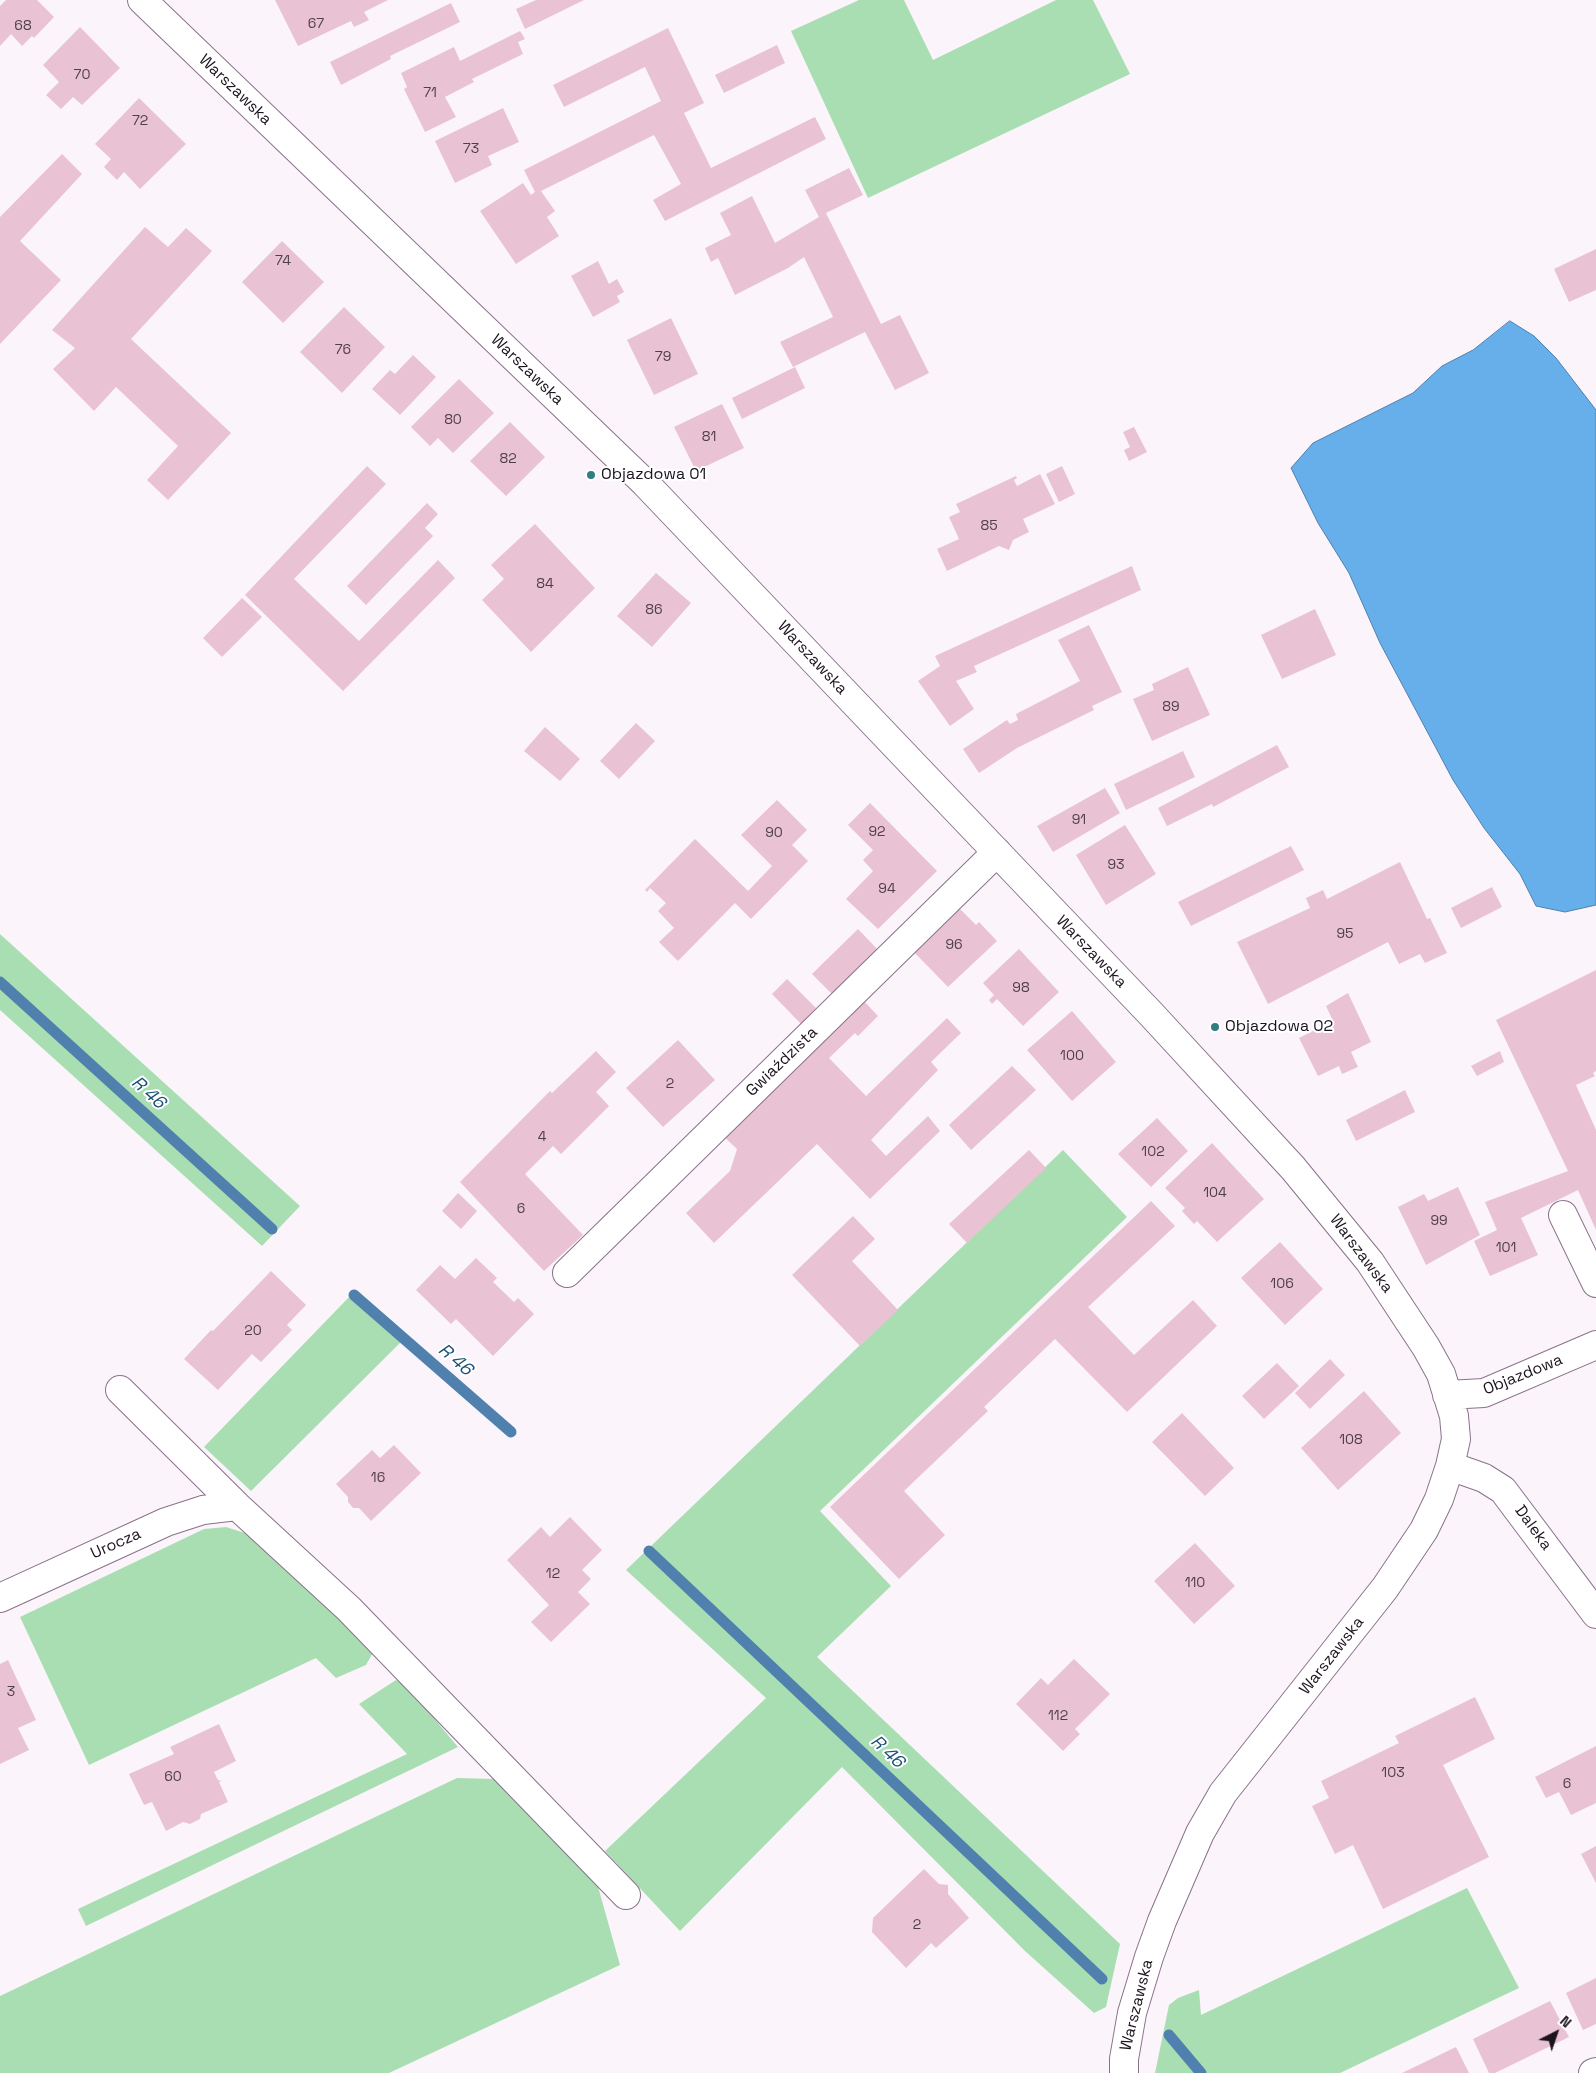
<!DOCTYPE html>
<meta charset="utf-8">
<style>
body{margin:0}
#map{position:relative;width:1596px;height:2073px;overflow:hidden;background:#fbf5fb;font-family:"Space Grotesk",sans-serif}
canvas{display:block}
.north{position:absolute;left:1531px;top:2008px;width:50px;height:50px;-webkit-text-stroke:4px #fff;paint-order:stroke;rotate:41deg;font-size:14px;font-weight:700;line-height:20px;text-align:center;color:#1c131d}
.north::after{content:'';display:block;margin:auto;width:18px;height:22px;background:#1c131d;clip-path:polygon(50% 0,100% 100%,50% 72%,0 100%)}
</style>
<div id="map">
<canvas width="1596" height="2073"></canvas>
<div class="north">N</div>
</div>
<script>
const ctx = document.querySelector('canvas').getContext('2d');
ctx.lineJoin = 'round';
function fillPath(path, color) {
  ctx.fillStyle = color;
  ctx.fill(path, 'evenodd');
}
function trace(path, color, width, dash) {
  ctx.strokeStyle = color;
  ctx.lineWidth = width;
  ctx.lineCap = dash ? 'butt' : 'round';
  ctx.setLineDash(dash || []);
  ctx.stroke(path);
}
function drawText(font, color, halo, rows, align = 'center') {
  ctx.font = font + ' "Space Grotesk",sans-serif';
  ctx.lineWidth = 4;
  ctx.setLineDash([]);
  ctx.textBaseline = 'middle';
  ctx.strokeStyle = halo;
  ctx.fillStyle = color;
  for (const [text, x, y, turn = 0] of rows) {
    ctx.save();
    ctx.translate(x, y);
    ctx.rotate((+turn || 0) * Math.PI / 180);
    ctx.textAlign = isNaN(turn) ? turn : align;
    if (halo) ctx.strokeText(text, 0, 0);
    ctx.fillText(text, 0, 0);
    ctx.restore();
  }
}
const green = new Path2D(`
 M859 0H904L933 60 1056 0H1093L1130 74 868 198 791 31Z
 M0 934 300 1206 262 1246 0 1010Z
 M1063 1150 1127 1217 820 1511 891 1586 817 1657 1120 1944 1106 2007 1094 2013 1025 1951 842 1767 680 1931 605 1851 766 1698 626 1570Z
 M351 1295 402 1341 251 1491 204 1447Z
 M226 1527 248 1534 274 1550 374 1651 366 1665 336 1678 316 1658 89 1765 20 1617 204 1529Z
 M396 1680 407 1686 458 1747 86 1926 78 1909 407 1754 359 1704Z
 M457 1778 495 1779 597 1883 620 1965 389 2073H0V1996Z
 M1467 1888 1519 1988 1340 2073H1155L1169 2005 1178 1998 1199 1990 1201 2015Z`);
const water = new Path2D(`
 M1510 321 1534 336 1556 358 1596 410V905L1565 912 1536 906 1520 874 1484 828 1453 780 1380 643 1349 573 1318 523 1291 468 1313 443 1413 393 1442 366 1473 350Z`);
const stream = new Path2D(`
 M0 982 272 1229
 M354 1295 511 1432
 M649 1551 1102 1979
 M1169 2035 1201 2073`);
const building = new Path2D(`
 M6 0H37L54 17 34 38 32 36 22 46 11 34 0 46V6Z
 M275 0H388L364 12 369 20 354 27 351 21 298 46Z
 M536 0H584L525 29 516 9Z
 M451 3 460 22 390 56 391 59 341 85 330 62Z
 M80 27 120 68 82 105 73 97 61 109 46 95 59 82 43 65Z
 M668 28 704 103 684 113 711 168 815 117 826 139 665 221 653 200 681 184 654 135 541 191 555 211 547 217 559 236 516 264 480 211 523 183 531 195 535 192 524 170 661 101 645 67 564 107 553 85Z
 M520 31 525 39 518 42 523 54 472 79 474 82 445 97 456 117 425 132 404 89 407 87 401 73 454 47 460 61Z
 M777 45 785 63 724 93 715 75Z
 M139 98 186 144 140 189 124 172 117 180 104 167 111 159 95 144Z
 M503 108 519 142 488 156 492 165 455 183 435 141Z
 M62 154 82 174 20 241 61 280 0 344V217Z
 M849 168 863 195 826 213 881 324 900 315 929 373 895 390 865 332 793 367 780 342 833 317 804 257 788 268 735 295 718 258 711 262 705 248 731 235 720 213 752 196 775 243 819 217 805 190Z
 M145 227 168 247 186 228 212 251 131 339 231 433 168 500 147 480 178 446 116 387 94 411 53 369 75 348 52 330Z
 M282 241 324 282 283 323 242 282Z
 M1596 249V290L1569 302 1554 269Z
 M598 261 609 284 617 279 624 292 617 296 620 302 593 317 571 276Z
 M344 307 385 347 342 393 300 352Z
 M671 318 698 374 654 395 627 340Z
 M413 355 436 377 400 415 372 389 390 370 395 374Z
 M795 367 805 388 742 419 732 398Z
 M459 379 494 413 453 453 438 438 430 446 411 427Z
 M722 404 744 448 696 471 674 427Z
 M510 422 545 457 506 496 470 461Z
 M1134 427 1147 452 1129 461 1124 450 1130 447 1123 432Z
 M367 466 386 484 294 579 359 641 438 560 455 578 343 691 245 595Z
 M1062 466 1075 494 1059 502 1046 474Z
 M1040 474 1055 504 1023 519 1029 532 1013 540 1009 550 999 546 947 571 937 549 959 539 949 517 960 512 956 504 1016 476 1017 478 1014 480 1017 486Z
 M427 503 438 514 425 528 433 536 366 605 347 586Z
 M535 524 595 588 531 652 482 600 504 579 491 565Z
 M1132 566 1141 590 974 666 977 672 956 681 974 709 950 726 918 681 940 666 935 656Z
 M656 573 691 603 652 647 617 616Z
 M242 598 262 617 222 657 203 638Z
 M1315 609 1336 655 1282 679 1261 635Z
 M1089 625 1122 692 1092 706 1094 710 1017 748 979 773 963 749 1007 720 1010 724 1018 720 1016 714 1080 681 1058 640Z
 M1188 667 1210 715 1152 741 1133 699 1154 690 1152 684Z
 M636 723 655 741 619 779 600 761Z
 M545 727 580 759 560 781 524 751Z
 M1277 745 1289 767 1213 807 1212 804 1167 826 1158 808Z
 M1183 751 1195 777 1126 810 1114 784Z
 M1105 788 1120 813 1053 852 1037 826Z
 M777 800 807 830 792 845 808 861 751 919 735 903 678 961 659 942 674 928 658 911 666 903 650 888 647 892 645 890 695 839 748 891 772 866 741 835Z
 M870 803 937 871 878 929 846 899 873 871 863 860 873 850 848 825Z
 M1125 825 1156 874 1106 905 1076 855Z
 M1291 846 1304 870 1191 926 1178 902Z
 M1400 862 1427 919 1430 918 1447 953 1425 963 1420 954 1399 964 1388 942 1268 1004 1237 942 1310 908 1306 898 1323 890 1327 899Z
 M1492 887 1502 907 1461 928 1451 908Z
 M957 906 976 925 979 922 997 941 948 987 912 950Z
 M858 929 879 951 833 995 812 974Z
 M1019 949 1059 992 1023 1026 997 999 992 1004 989 1000 994 995 983 983Z
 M1596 970V1071L1593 1073 1595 1076 1576 1085 1596 1130V1230L1578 1190 1521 1218 1538 1255 1490 1276 1474 1241 1497 1230 1485 1202 1568 1171 1496 1020Z
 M787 979 816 1008 801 1024 772 994Z
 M1348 993 1371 1042 1351 1052 1358 1067 1342 1074 1339 1066 1318 1076 1299 1038 1333 1021 1326 1006Z
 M860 997 878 1016 858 1036 855 1033 829 1058 866 1096 947 1018 961 1033 931 1062 938 1070 871 1140 886 1156 928 1116 940 1131 870 1199 817 1144 714 1243 686 1213 730 1171 737 1149 720 1133Z
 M1072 1011 1116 1062 1072 1101 1027 1050Z
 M678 1040 715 1080 663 1127 626 1088Z
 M596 1051 616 1072 596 1092 609 1106 561 1154 553 1146 525 1174 583 1235 544 1271 460 1182 550 1091 552 1093Z
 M1500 1051 1504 1062 1477 1076 1471 1066Z
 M1012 1066 1036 1090 971 1150 949 1125Z
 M1405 1090 1415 1112 1356 1141 1346 1120Z
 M1157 1118 1188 1151 1151 1187 1118 1154Z
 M1212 1143 1264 1199 1217 1242 1197 1221 1194 1224 1182 1211 1185 1208 1165 1188Z
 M1029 1150 1046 1168 967 1243 949 1224Z
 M1458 1187 1480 1235 1426 1265 1398 1207 1424 1194 1428 1201Z
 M458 1193 477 1211 461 1229 442 1211Z
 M1151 1201 1175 1226 1088 1307 1134 1355 1193 1300 1217 1326 1127 1412 1055 1339 984 1407 988 1411 904 1491 945 1535 899 1579 830 1507Z
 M853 1216 875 1239 852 1261 898 1310 860 1346 792 1275Z
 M1280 1242 1323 1289 1285 1325 1241 1278Z
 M476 1258 497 1278 493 1282 514 1302 518 1298 534 1314 493 1356 456 1319 451 1324 416 1290 440 1265 455 1279Z
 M271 1271 306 1305 287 1325 292 1330 261 1362 252 1354 218 1390 184 1359 211 1330 213 1331Z
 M1330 1359 1345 1375 1310 1409 1295 1393Z
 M1277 1363 1299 1386 1264 1419 1242 1396Z
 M1364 1391 1401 1433 1338 1490 1301 1448Z
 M1182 1413 1234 1468 1205 1496 1152 1442Z
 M394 1445 421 1473 371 1521 359 1508H353L348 1502V1497L336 1484 372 1450 380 1458Z
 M570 1517 602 1550 582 1570 591 1579 578 1592 590 1604 551 1642 531 1622 549 1605 507 1560 541 1527 550 1537Z
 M1195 1543 1235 1586 1194 1624 1154 1581Z
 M1074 1659 1110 1694 1075 1729 1080 1734 1063 1751 1016 1704 1041 1678 1048 1685Z
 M8 1660 36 1720 18 1728 29 1750 0 1764V1664Z
 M1475 1697 1495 1739 1443 1765 1489 1857 1383 1909 1353 1845 1335 1854 1312 1806 1329 1798 1321 1781 1399 1743 1395 1736Z
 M219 1724 236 1761 214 1772 218 1780 222 1781 219 1782 228 1802 201 1814 200 1819 190 1824 183 1822 166 1831 152 1802 144 1805 129 1774 174 1754 170 1747Z
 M1596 1746V1803L1571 1815 1559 1792 1546 1798 1535 1777Z
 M1596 1846V1883L1581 1854Z
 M924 1869 939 1884 948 1885V1894L969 1918 936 1948 931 1943 906 1968 872 1932 873 1918Z
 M1596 1978V2024L1583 2030 1566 1993Z
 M1550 2001 1569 2037 1495 2073H1489L1473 2039Z
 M1456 2047 1469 2073H1402Z`);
const minor = new Path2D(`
 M142 0 645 483 1152 1015 1293 1168 1370 1262 1426 1347 1441 1374 1454 1416 1456 1439 1450 1466 1439 1499 1424 1530 1385 1588 1223 1793 1200 1833 1162 1921 1149 1957 1132 2013 1124 2059V2073
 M1563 1215 1596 1283
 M567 1273 997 852
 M120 1390 237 1506 349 1609 626 1895
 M1447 1395 1484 1393 1596 1345
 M1450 1466 1484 1478 1503 1490 1596 1614
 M0 1598 166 1522 203 1510 237 1506
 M1593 2073 1596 2072`);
const markers = [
 [591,475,5,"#337c7f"],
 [1215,1027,5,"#337c7f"]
];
const numberNames = [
 ["67",316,24],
 ["68",23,26],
 ["70",82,75],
 ["71",430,93],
 ["72",140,121],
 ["73",471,149],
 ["74",283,261],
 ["76",343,350],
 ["79",663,357],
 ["80",453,420],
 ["81",709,437],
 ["82",508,459],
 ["85",989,526],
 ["84",545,584],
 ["86",654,610],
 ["89",1171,707],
 ["91",1079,820],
 ["92",877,832],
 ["90",774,833],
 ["93",1116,865],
 ["94",887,889],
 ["95",1345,934],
 ["96",954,945],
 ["98",1021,988],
 ["100",1072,1056],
 ["2",670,1084],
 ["4",542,1137],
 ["102",1153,1152],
 ["104",1215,1193],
 ["6",521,1209],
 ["99",1439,1221],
 ["101",1506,1248],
 ["106",1282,1284],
 ["20",253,1331],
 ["108",1351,1440],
 ["16",378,1478],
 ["12",553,1574],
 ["110",1195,1583],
 ["3",11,1692],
 ["112",1058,1716],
 ["103",1393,1773],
 ["60",173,1777],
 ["6",1567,1784],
 ["2",917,1925]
];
const streetNames = [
 ["Warszawska",235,90,44],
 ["Warszawska",527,370,44],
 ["Warszawska",812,658,47],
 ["Warszawska",1091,952,46],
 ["Gwiaździsta",782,1062,-44],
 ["Warszawska",1361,1254,53],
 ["Objazdowa",1523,1375,-22],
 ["Daleka",1533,1528,54],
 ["Urocza",116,1544,-24],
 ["Warszawska",1332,1656,-52],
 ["Warszawska",1137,2005,-76]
];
const poiNames = [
 ["Objazdowa 01",601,475],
 ["Objazdowa 02",1225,1027]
];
const waterNames = [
 ["R 46",148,1093,42],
 ["R 46",455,1360,41],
 ["R 46",887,1752,43]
];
fillPath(green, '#a9deb2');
fillPath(water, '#66afeb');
trace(water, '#5080ad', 1);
trace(stream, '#5080ad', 11);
fillPath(building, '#e9c2d3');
trace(minor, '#8a718b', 30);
trace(minor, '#fff', 28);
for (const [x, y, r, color] of markers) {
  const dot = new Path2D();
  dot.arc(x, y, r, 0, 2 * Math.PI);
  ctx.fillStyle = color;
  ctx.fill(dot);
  trace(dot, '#fff', 2);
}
drawText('14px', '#4f3f4a', null, numberNames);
drawText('16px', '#1c131d', '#fff', streetNames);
drawText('16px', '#1c131d', '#fff', poiNames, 'left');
drawText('italic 18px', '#1b5078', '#fff', waterNames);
</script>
